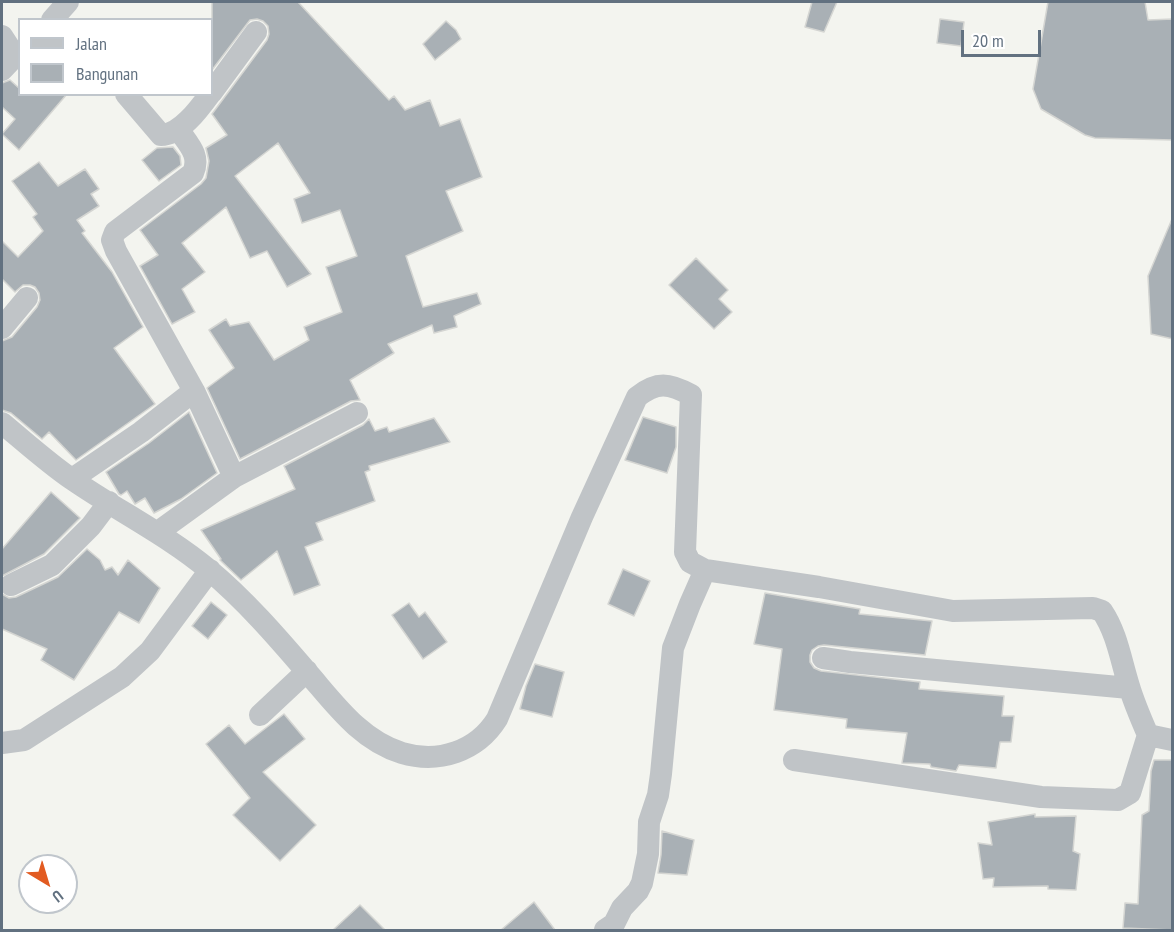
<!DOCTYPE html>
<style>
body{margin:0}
#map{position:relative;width:1174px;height:932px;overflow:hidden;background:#f3f4ef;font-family:"PT Sans Narrow",sans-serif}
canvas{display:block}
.frame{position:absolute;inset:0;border:3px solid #627180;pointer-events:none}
.legend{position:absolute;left:18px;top:18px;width:195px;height:78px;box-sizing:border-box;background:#fff;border:2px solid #c0c6cc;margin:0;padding:8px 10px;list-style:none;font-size:18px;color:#627180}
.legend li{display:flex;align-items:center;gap:12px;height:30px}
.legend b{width:30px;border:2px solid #c0c6cc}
.north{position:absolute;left:18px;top:854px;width:60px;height:60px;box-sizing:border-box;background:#fff;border:2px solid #c0c6cc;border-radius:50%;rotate:142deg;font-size:16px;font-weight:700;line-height:24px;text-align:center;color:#627180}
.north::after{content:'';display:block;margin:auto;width:21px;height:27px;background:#e25b21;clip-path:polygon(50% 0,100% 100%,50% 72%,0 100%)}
.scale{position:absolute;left:961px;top:30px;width:80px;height:27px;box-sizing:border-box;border:3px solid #627180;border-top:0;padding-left:8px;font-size:18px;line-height:21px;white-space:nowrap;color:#627180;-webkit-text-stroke:4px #fff;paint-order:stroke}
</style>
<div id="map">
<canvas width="1174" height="932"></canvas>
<div class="frame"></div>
<ul class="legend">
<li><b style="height:8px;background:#c0c4c7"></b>Jalan</li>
<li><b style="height:16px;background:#a9b0b5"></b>Bangunan</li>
</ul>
<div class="north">U</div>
<div class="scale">20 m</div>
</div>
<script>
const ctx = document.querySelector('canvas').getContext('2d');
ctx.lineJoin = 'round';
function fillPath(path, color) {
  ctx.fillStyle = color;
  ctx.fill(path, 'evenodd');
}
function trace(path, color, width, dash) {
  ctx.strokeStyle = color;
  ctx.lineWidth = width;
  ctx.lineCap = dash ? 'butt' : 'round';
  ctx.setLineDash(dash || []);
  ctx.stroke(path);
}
const building = new Path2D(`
 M212 2H298L389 100 394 96 405 110 430 100 440 126 460 119 482 177 446 191 463 231 406 256 423 307 477 293 481 304 454 316 457 327 434 333 432 325 388 344 394 353 350 380 360 400 351 401 240 459 207 388 234 368 209 330 226 319 230 326 249 322 274 360 309 340 304 327 342 312 326 267 357 256 340 210 302 223 294 199 310 193 278 143 235 176 311 274 287 287 267 251 250 258 226 207 182 243 205 272 182 289 195 312 172 324 140 266 158 255 140 230 201 184 206 178 209 161 206 148 227 135 212 114 267 40 269 34 268 26 263 21 257 19 250 20 212 70Z
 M812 2H837L824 32 805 27Z
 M1048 2H1145L1148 20 1173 19V140L1095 138 1085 135 1041 109 1033 89Z
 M940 19 964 22 961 46 937 43Z
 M446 21 456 30 461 39 435 60 423 44Z
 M10 80 20 89V94H67L19 150 2 134 15 119 2 107V83Z
 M173 147 180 156 181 165 159 181 142 160 157 148Z
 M39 162 58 186 85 169 99 189 91 194 99 206 77 220 85 231 82 233 112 272 143 327 114 348 155 404 76 460 49 432 42 439 11 413 2 410V341L12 337 37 307 40 300 39 293 35 287 30 285H23L15 292 2 279V241L18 257 43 231 33 217 37 214 12 181Z
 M1172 219H1173V339L1151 334 1148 276Z
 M696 258 728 290 719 299 732 312 714 329 669 285Z
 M189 412 217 473 181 499 154 513 145 498 135 504 127 491 121 495 119 494 106 472 149 443Z
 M643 417 676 427V447L667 473 625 460Z
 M434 418 450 442 369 466 370 470 365 472 375 501 316 523 323 540 305 547 320 585 294 595 277 551 241 580 220 560 221 559 201 530 295 489 284 466 363 425 369 419 375 431 387 427 389 432Z
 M51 492 80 518 44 554 2 576V549Z
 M87 549 100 560 105 570 112 567 118 575 128 560 160 588 139 623 119 612 74 680 41 660 47 649 2 629V594L9 598 16 597 58 577Z
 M623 569 650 581 634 616 608 604Z
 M765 593 860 609 859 614 932 621 925 655 824 645 818 646 812 650 810 655V662L814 668 821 671 920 682 919 689 1004 696 1002 716H1014L1011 742H1000L996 768 959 765 956 771 931 767 930 764 902 763 907 733 846 728 847 719 774 710 782 649 754 644Z
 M211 602 227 615 208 639 192 626Z
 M409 603 419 617 425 612 447 642 423 659 392 615Z
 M535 664 564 672 552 717 520 709 526 686Z
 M284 714 305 739 263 772 316 825 280 861 233 815 250 798 206 744 229 725 245 744Z
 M1154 760H1173V930L1123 928 1125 903 1138 904 1142 815 1149 811 1151 771Z
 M1035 814V817L1076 816 1073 851 1080 854 1076 890 1048 889V886L993 887 994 878 983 879 978 843 992 845 988 822Z
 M662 831 694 840 687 875 658 873 661 855Z
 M534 902 555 930H501Z
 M360 905 385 930H333Z`);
const minor = new Path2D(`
 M52 20 68 2
 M2 36 15 56
 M2 70 20 51
 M212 92 256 32
 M126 94 161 135C180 135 199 109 210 94
 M178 129C188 144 201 155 193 173L115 232 112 240 116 251 194 391 234 477
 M2 328 27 298
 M2 423C25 442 48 463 73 480 118 511 167 535 209 570 245 600 277 637 307 672 335 704 360 740 402 753 439 764 477 751 497 719L582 517 637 397C657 381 669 383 691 395L685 552 690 562 705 570 819 587 953 611 1093 608 1102 611C1117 633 1121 661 1129 686 1134 703 1141 719 1148 735L1172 740
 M72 479 141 432 194 391
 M158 532 234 477 357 413
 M11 585 52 565 91 526 109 502
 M823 658 850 662 1129 688
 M260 715 307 671
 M2 743 24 740 122 677 150 651 210 570
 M794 760 1041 797 1118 800 1130 793 1148 735
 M605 930 614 924 622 908 638 891 642 883 648 854 649 822 658 795 661 774 673 648 690 604 705 570`);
fillPath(building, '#a9b0b5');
trace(building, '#d4d5d2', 1.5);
trace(minor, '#c0c4c7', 22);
</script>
